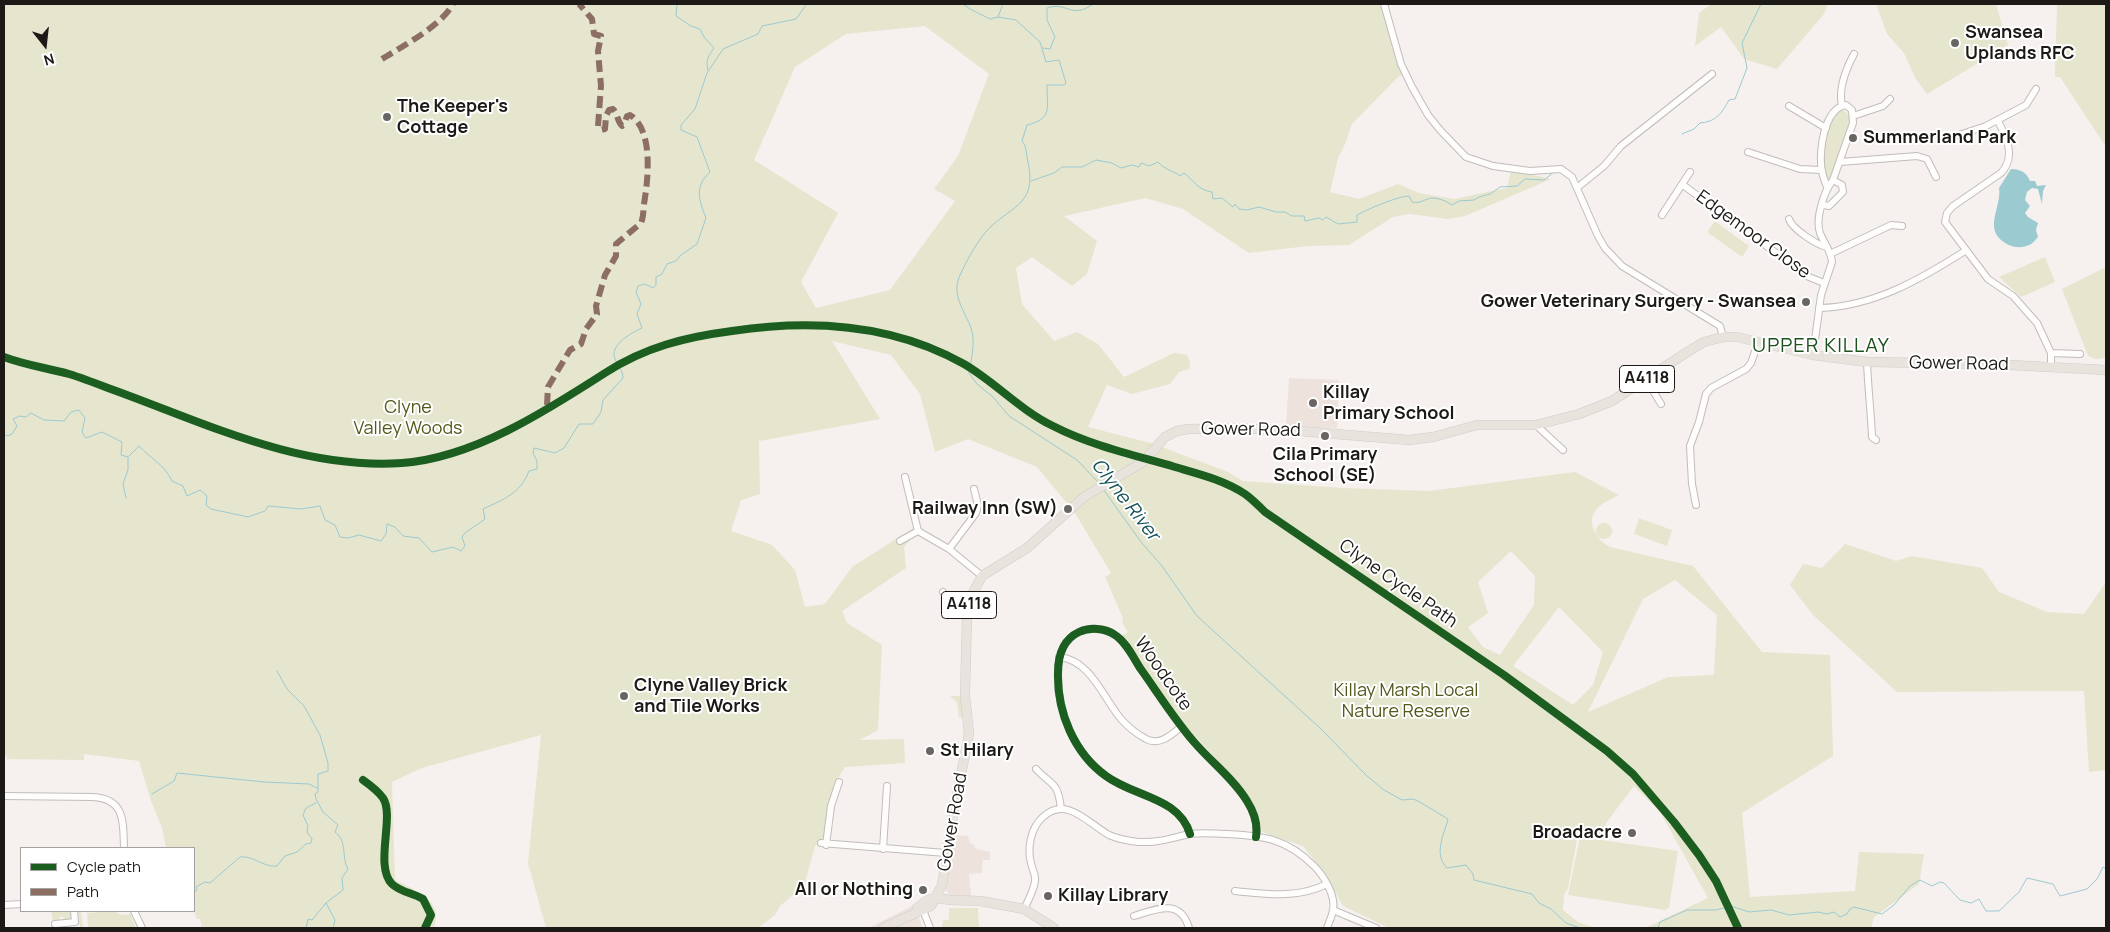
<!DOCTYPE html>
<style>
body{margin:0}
#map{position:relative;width:2110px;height:932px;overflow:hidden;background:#f6f1ee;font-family:Manrope,sans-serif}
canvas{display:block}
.frame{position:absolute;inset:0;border:5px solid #1c1917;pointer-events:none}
.legend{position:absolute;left:20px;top:847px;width:175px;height:65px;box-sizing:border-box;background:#fff;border:1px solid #a4a3a2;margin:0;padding:6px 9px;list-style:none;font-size:15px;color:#1c1917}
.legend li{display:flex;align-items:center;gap:10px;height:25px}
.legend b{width:25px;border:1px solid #a4a3a2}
.north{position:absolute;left:20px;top:20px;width:50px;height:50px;-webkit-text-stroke:4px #fff;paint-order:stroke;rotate:164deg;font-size:14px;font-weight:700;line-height:20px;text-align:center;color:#1c1917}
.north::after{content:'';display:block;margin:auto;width:18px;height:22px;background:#1c1917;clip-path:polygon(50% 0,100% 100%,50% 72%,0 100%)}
</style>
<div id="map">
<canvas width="2110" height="932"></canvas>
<div class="frame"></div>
<ul class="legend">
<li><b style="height:6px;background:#1b5e20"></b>Cycle path</li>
<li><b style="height:6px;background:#8d6e63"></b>Path</li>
</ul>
<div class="north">N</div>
</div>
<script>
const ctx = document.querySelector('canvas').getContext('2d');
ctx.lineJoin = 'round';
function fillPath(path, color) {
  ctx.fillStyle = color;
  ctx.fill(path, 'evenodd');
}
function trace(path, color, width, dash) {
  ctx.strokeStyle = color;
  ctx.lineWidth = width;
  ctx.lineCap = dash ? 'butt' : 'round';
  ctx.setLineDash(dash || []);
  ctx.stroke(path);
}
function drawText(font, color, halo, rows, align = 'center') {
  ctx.font = font + ' Manrope,sans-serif';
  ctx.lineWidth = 4;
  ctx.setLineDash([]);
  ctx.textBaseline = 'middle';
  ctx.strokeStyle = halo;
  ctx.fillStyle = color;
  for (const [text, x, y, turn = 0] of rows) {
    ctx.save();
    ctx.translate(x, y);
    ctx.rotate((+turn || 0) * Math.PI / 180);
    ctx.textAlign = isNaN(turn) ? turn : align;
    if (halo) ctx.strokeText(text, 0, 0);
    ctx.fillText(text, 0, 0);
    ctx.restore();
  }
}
const built = new Path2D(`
 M1289 378 1339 380 1337 428 1286 426Z
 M955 835 968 836 970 843 975 845 974 848 990 852V860H983L982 873 969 874 971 896 950 895 946 890Z
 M914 905 923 928H868Z`);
const green = new Path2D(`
 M4 4H1381L1404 74 1398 77 1352 124 1345 144 1338 158 1330 192 1359 199 1398 184 1419 193 1454 199 1507 188 1511 170 1551 179 1465 216 1448 219 1410 214 1393 217 1349 245 1308 246 1249 253 1183 209 1145 198 1064 216 1097 241 1087 274 1072 286 1032 257 1016 268 1022 304 1054 341 1077 332 1098 344 1124 377 1174 353 1187 355 1190 361 1189 369 1179 372 1170 384 1132 394 1107 385 1088 427 1154 444 1228 472 1243 481 1343 488 1429 491 1575 472 1619 495C1613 498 1606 501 1601 505 1583 518 1595 539 1610 547L1693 566 1762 652 1830 655 1833 756 1742 813 1750 897 1855 891 1859 852 1924 854 1919 884 1874 917 1871 928H1645L1708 898 1660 812 1634 786 1606 823 1601 838 1578 834 1568 888 1564 895 1563 910 1578 922 1596 928H1389L1343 906 1326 875 1303 846 1262 832 1255 807 1237 782 1185 725 1121 636 1128 632 1122 623 1123 618 1105 577 1111 573 1075 513 1037 467 968 439 935 452 920 394 891 355 832 341 880 419 759 441 760 494 741 500 731 531 772 545 795 570 805 607 825 604 852 567 915 527V535L904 547 906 568 842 611 847 623 882 645 878 730 860 740 904 739 905 763 845 767 837 780 824 837 815 846 804 886 780 906 775 915 758 928H546L528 863 541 735 422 768 392 782 395 880C416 891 444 899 434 928H202L200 919H197L194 911V848H166L162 828 151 801 139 761 84 754V760L7 759V756L4 755ZM925 26 989 74 958 156 934 189 955 201 890 290 816 308 801 282 838 213 754 160 795 67 846 34ZM1511 551 1535 576 1534 605 1500 655 1483 647 1468 627 1488 613 1478 582ZM1675 580 1717 615 1714 675 1668 677 1588 712 1643 599ZM1559 607 1603 652 1593 685 1573 705 1513 666Z
 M1711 4H1828L1824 14 1777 69 1744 59 1721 27 1695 46 1699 13Z
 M1876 4H1996L2008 45 1927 94 1916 79 1904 53 1887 34Z
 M2057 4H2106V147L2060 77H2055Z
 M1843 110 1850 115 1851 121 1831 178 1828 180C1818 166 1824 116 1843 110Z
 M1715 221 1749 246 1742 257 1707 232Z
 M2045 257 2055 282 2021 297 1999 277Z
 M2106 267V358L2095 359 2088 356 2062 289Z
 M1639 518 1672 530 1667 546 1634 534Z
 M1596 531a8 8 0 1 1 16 0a8 8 0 1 1-16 0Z
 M1845 544 1896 561 1912 556 1982 568 1999 592 2047 612 2084 614 2106 582V770L2089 772 2084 691 1897 692 1813 615 1790 585 1803 564 1822 568Z
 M950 696H961L963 717 959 718 957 702Z
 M1580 837 1678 851 1669 908 1665 910 1568 895Z
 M949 908H978L979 928H935L942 927 943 920H949Z
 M51 911H71L72 919 65 921 63 917H60L58 922 53 923Z
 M78 911H81L83 928 88 927 87 913 115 911 118 914 127 915 130 913 136 928H80Z`);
const water = new Path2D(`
 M2011 169C2021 169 2027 173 2030 181H2035L2037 186 2046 185 2043 191 2042 204 2038 189 2032 188 2027 192 2025 200 2030 206 2025 213 2028 217 2038 223 2036 230 2038 237C2033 243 2030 246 2022 247 2014 248 2007 245 2001 240 1985 226 2002 205 1999 188Z`);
const stream = new Path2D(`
 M677 4 676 16 691 26 700 29 704 37 714 48C709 56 705 60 708 70
 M963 4 970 9 990 19 998 17 1016 20 1040 42 1046 62 1059 60 1066 83 1064 85H1047C1047 107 1053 119 1027 125L1022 141C1027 147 1026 154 1028 162 1038 208 1007 206 984 234 977 242 960 272 958 281 953 297 966 314 971 328 976 343 971 359 969 373L977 384 993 397 1009 416 1077 460 1100 484
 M998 17 1003 4
 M1043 48 1050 49 1055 37 1047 20V8C1068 1 1071 20 1093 4
 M1682 134 1694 129 1700 123C1716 122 1722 113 1729 100L1735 99 1747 68 1742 43 1761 4
 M1031 181 1054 173 1062 167H1082L1096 160 1112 163 1121 168 1132 165 1139 167 1141 163 1149 166 1158 162C1165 170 1172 170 1180 176L1184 173C1194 181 1198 190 1212 192L1213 199 1222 198 1233 207 1235 204 1239 209 1247 210 1259 207 1276 212H1285L1292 216H1304L1305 221 1319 218 1323 220 1326 217 1338 224 1357 222V215C1366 210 1398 196 1409 196L1412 202C1421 204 1424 199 1432 198 1439 198 1446 201 1452 205L1459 201 1474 200 1479 197 1490 194 1500 187 1517 186 1525 179 1544 180 1554 172
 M4 434 7 436 12 434 17 426 13 419 20 416 26 417 31 413 44 420 64 421 71 412 79 410 85 418 82 432 86 438 102 432 122 442 121 455 128 457 139 446C151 459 165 465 172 481L183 486 187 496 200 490 207 496 206 505 211 509 248 517 265 511 268 506 301 509 320 506 325 520 335 525 340 537 348 538 359 535 381 541 386 534 387 524 395 527 403 536 419 538 432 552 453 547 461 551 465 546 462 537 465 533 485 519 483 509C504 499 520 494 529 471L537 469V461L533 453 534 448 555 453 564 448 579 424H593L601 412 603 400 623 378C623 371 618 366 615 359 609 345 631 333 642 328L637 314 641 304 636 292 638 286 645 284 653 288 656 285V277L662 274 667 264 676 261 681 255 697 244 706 218C699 200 694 187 710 172L697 137 681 130V125L695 109 707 73 723 49 758 34 762 26 796 19 807 4
 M1103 489 1141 542 1162 566 1197 616 1321 729 1367 776 1384 790 1402 800 1413 799 1418 801 1448 819C1444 835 1433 854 1447 868L1466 865 1473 874 1474 880 1532 894 1539 903 1551 909 1566 923 1580 928
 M126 498 123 484 128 470V458
 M277 671 287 689 304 706 320 735 328 763V771L318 774V792L315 794 316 799 323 812 338 825 335 832C348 842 341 857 348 869L342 878 343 890 326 903 335 920 333 928
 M152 794 174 781 177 773 264 782 309 784 317 788
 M194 893 197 889 196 887 205 882 210 883 240 857C253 855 264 868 277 866L285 856 297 852 306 844 311 843 312 839 307 832 308 826 303 815 306 808 316 803
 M306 928 308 919 312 920 326 903
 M1658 928 1660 922 1687 910H1716L1731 906 1749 912 1771 910 1789 915 1818 912 1827 914 1834 912 1840 917 1847 914 1850 909 1854 907 1882 914 1894 905 1910 886 1920 880 1932 886 1940 882 1944 883 1960 900 1971 903 1979 899 1986 911H1999L2019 892 2027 878 2053 884 2060 896 2087 889 2097 879 2103 867 2106 869`);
const minor = new Path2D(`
 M1384 4 1401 64 1412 87 1428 115 1440 130 1466 157 1493 166 1530 171 1561 169 1572 177 1598 236 1605 248 1622 266 1720 326 1723 337
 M1789 106 1826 128
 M1842 106C1838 89 1846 69 1854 54
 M1853 116 1883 106 1890 99
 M1998 121C2007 138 2016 157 2001 173L1953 206 1947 213 1945 222 1988 279 2013 296 2037 323 2051 353V366
 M1956 136 1986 126 2026 105 2036 89
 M1748 152 1800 169 1821 170
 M1840 162 1917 156 1927 159 1936 177
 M1683 185 1798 269 1809 277 1824 283
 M1578 187 1604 166 1621 146 1712 74
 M1823 205 1829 206 1843 192 1842 185 1833 180
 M1662 215 1690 172
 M1789 219C1792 229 1817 245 1827 247
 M1830 254 1891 225 1902 226
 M1819 308C1873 307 1921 279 1965 251
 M2051 353 2080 354
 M1813 355 1821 295 1832 262C1831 251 1824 243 1820 233 1815 219 1824 191 1833 180L1853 123 1852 110 1846 105C1824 108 1818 153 1822 171 1823 177 1825 182 1827 187
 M1867 362C1868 388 1871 412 1872 437L1876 440
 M1646 379 1661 404
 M1536 425 1563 450
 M905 477 918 531
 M1696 505 1692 484 1690 446 1699 422 1706 394 1711 388 1746 369 1751 363 1758 343
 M900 541 918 531 949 549 982 576
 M949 549 976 513 978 505 974 489
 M943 592 958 613 967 616
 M1059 657C1091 660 1103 698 1121 719 1128 727 1137 734 1146 739 1160 746 1171 735 1181 727
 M1036 769C1052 786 1058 781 1061 809
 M4 796 93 797C126 799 123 823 124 848
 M1190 834C1179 797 1134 797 1106 776 1074 753 1057 712 1058 673 1058 657 1062 640 1079 632 1090 627 1105 628 1115 635 1126 642 1133 657 1140 668 1158 693 1174 719 1194 742 1211 762 1233 778 1247 801 1254 812 1258 824 1256 837
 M821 843 946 853
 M826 845 831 806 839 782
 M883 849 887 786
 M1235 891C1267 894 1297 899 1327 884
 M4 905 21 904
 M1024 909C1028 901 1034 890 1035 881 1036 875 1032 869 1031 863 1027 848 1031 827 1043 817 1066 795 1089 824 1109 835 1118 839 1129 841 1138 842 1159 843 1171 838 1190 834 1203 832 1216 834 1228 834 1265 836 1287 839 1314 866 1324 876 1336 896 1333 910 1332 916 1329 922 1327 928
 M923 910 930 928
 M1333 910 1376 928
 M134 911 142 928
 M1134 916C1157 909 1180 898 1189 928
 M55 924 75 922 74 911`);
const major = new Path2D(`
 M917 908 928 900 937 898 951 900 981 901 1024 909 1054 928
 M883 928 931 906 942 885 953 815 969 734 965 695 967 616 970 598 982 576 1027 548 1084 497 1143 462 1165 437 1177 431 1188 429 1235 428 1299 431 1409 440 1433 437 1477 425H1536L1579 414 1612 401 1689 351 1704 342 1723 337H1737L1813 355 1867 362 1991 364 2106 370`);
const quiet = new Path2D(`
 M382 59C403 46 441 26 453 4
 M547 405 548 387 570 350 581 344 586 329 597 314 596 306 605 275 616 256V244L641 223C644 216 643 211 644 204 648 180 654 130 630 115L627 116 624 125 622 126C617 121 618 114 613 109L609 110 606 116 605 129 601 130 598 126 601 86 598 51 601 36 594 34 592 19 579 4`);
const cycleway = new Path2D(`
 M4 357C25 365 47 368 69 374 82 378 95 383 108 388 203 422 298 470 402 463 473 458 546 411 605 373 645 347 686 337 732 331 811 319 893 324 964 364 995 382 1020 410 1053 426 1092 446 1134 455 1175 467 1199 474 1224 480 1245 494 1252 499 1259 506 1265 512L1504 675 1607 751 1633 774 1674 822 1699 855 1716 881 1738 928
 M363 780C370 785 378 791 383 798 395 816 374 866 392 884 400 892 413 893 423 899L431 915 425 928
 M1190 834C1179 797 1134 797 1106 776 1074 753 1057 712 1058 673 1058 657 1062 640 1079 632 1090 627 1105 628 1115 635 1126 642 1133 657 1140 668 1158 693 1174 719 1194 742 1211 762 1233 778 1247 801 1254 812 1258 824 1256 837`);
const markers = [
 [1955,43,5,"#686562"],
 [387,117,5,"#686562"],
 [1853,138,5,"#686562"],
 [1806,302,5,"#686562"],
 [1313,403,5,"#686562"],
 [1325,436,5,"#686562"],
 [1068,509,5,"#686562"],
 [624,696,5,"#686562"],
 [930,751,5,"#686562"],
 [1632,833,5,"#686562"],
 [923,890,5,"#686562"],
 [1048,896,5,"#686562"]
];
const shields = [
 [1647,379,55],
 [969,605,55]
];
const shieldNames = [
 ["A4118",1647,379],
 ["A4118",969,605]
];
const poiNames = [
 ["Swansea",1965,33],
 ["Uplands RFC",1965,54],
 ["The Keeper's",397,107],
 ["Cottage",397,128],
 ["Summerland Park",1863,138],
 ["Gower Veterinary Surgery - Swansea",1796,302,"right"],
 ["Killay",1323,393],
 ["Primary School",1323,414],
 ["Cila Primary",1325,455,"center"],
 ["School (SE)",1325,476,"center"],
 ["Railway Inn (SW)",1058,509,"right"],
 ["Clyne Valley Brick",634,686],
 ["and Tile Works",634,707],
 ["St Hilary",940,751],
 ["Broadacre",1622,833,"right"],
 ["All or Nothing",913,890,"right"],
 ["Killay Library",1058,896]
];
const streetNames = [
 ["Edgemoor Close",1753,235,36],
 ["Gower Road",1959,364,1],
 ["Gower Road",1251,430,1],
 ["Clyne Cycle Path",1398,584,35],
 ["Woodcote",1163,674,55],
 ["Gower Road",953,822,-80]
];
const parkNames = [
 ["Clyne",408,408],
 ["Valley Woods",408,429],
 ["Killay Marsh Local",1406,691],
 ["Nature Reserve",1406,712]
];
const waterNames = [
 ["Clyne River",1125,500,52]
];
const quarterNames = [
 ["UPPER KILLAY",1821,346]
];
fillPath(built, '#eee2dd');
fillPath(green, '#e6e5ce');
fillPath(water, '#9bcad1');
trace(stream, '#9bcad1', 1);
trace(minor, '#c1bdbb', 8);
trace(major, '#ceccca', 10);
trace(minor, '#fefdfc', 6);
trace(major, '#e9e3de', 9);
trace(quiet, '#8d6e63', 6, [12, 6]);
trace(cycleway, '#1b5e20', 8);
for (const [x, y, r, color] of markers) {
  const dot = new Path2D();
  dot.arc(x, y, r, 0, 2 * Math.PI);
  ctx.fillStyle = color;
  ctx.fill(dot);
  trace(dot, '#fff', 2);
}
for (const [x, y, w] of shields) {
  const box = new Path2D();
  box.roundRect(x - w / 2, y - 13.5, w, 27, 4);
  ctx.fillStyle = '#fff';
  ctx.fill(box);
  trace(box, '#1c1917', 1);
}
drawText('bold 16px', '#1c1917', null, shieldNames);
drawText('bold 18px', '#1c1917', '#fff', poiNames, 'left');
drawText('18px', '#1c1917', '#fff', streetNames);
drawText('18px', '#55581b', '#fff', parkNames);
drawText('italic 19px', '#16535c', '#fff', waterNames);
ctx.letterSpacing = '1px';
drawText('20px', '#1d521d', '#fff', quarterNames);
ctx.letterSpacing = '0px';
</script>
